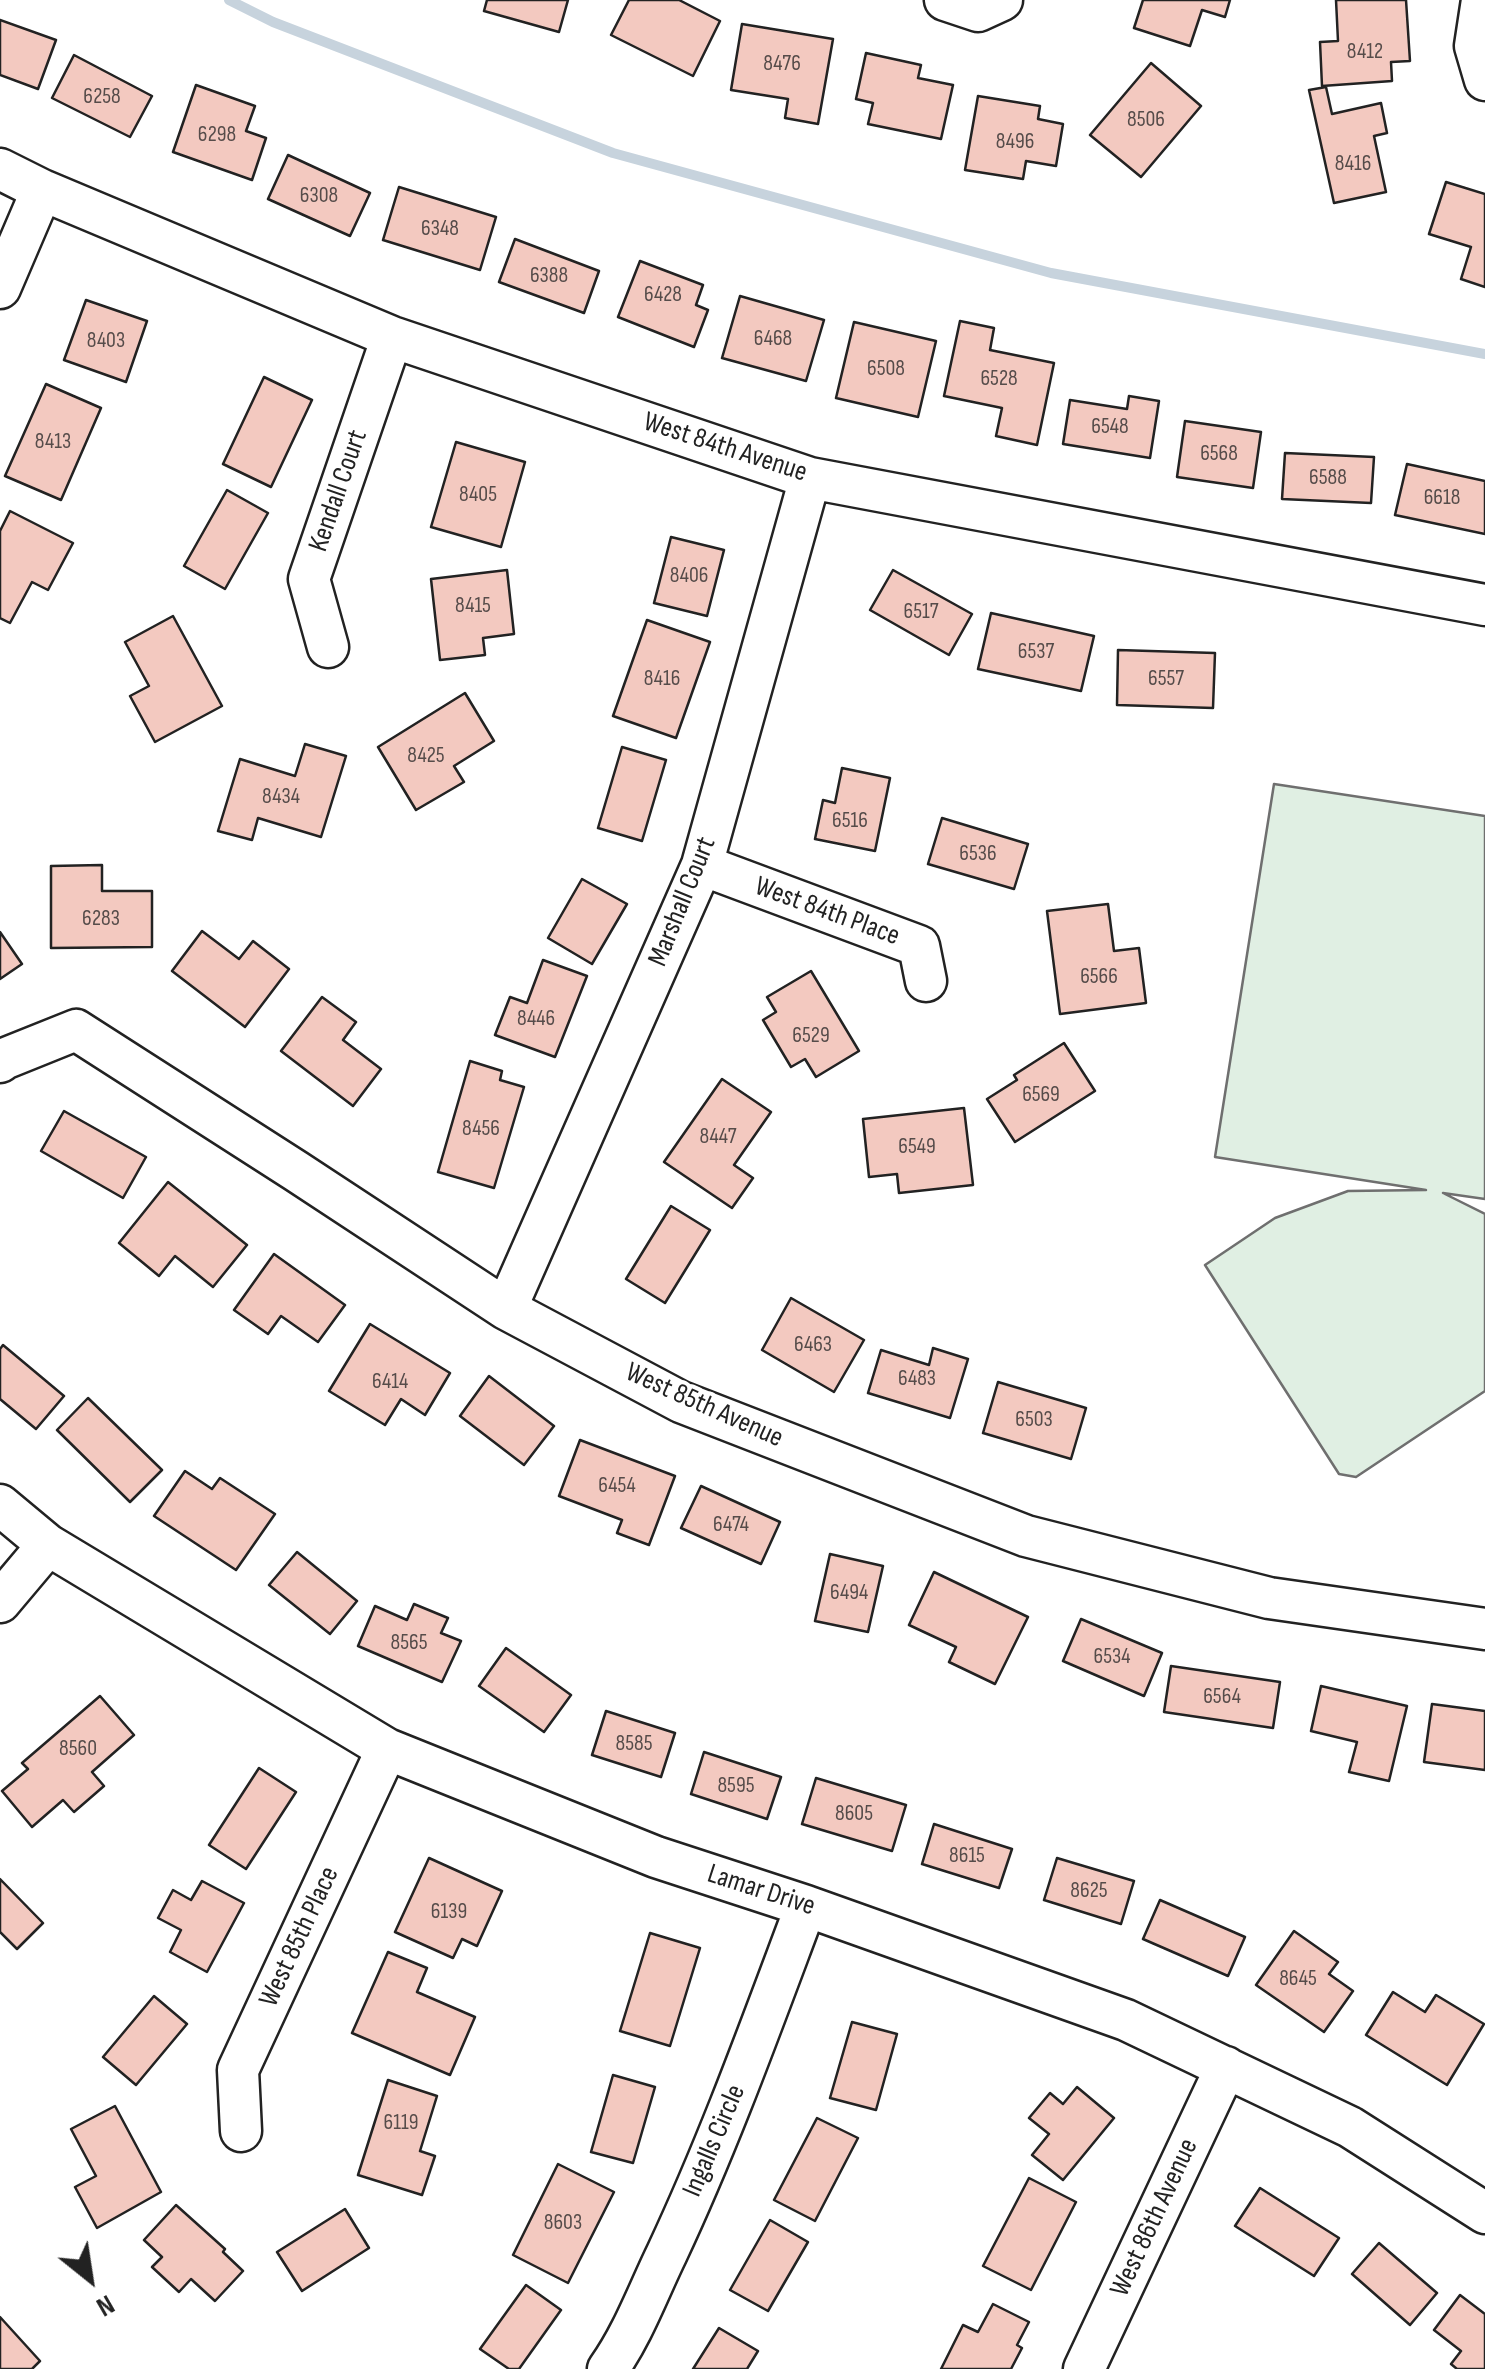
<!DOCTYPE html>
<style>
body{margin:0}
#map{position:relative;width:1485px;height:2369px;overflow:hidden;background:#fff;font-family:"Sofia Sans Condensed",sans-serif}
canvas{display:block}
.north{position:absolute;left:40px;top:2229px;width:100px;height:100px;-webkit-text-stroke:8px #fff;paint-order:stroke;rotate:150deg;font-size:28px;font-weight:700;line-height:40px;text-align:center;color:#222}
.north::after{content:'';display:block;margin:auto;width:35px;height:45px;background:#222;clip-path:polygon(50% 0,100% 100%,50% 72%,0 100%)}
</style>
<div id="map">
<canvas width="1485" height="2369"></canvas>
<div class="north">N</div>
</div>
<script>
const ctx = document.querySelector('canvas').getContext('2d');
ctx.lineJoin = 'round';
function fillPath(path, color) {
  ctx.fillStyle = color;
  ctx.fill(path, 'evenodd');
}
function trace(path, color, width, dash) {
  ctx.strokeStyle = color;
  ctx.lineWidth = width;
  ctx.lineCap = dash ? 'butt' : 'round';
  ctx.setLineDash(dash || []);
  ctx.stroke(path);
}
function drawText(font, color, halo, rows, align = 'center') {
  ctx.font = font + ' "Sofia Sans Condensed",sans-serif';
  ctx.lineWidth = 8;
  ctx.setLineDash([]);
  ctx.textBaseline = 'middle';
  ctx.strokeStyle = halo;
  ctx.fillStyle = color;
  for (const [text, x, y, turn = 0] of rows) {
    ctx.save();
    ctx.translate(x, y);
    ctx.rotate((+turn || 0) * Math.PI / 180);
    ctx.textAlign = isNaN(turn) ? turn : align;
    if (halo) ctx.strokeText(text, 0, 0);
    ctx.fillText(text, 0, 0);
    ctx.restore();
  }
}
const green = new Path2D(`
 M1274 784 1485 816V1199L1443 1193 1485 1214V1391L1356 1477 1339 1474 1205 1265 1275 1218 1348 1191 1426 1190 1215 1157Z`);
const stream = new Path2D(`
 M229 0 273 22 613 153 1051 273 1485 354`);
const building = new Path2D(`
 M487 0H568L559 32 484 11Z
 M629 0H679L720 21 693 76 611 35Z
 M1143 0H1230L1225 17 1202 10 1190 46 1134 28Z
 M1336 0H1406L1410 61 1391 62 1392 81 1322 86 1320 42 1338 41Z
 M0 20 56 40 38 89 0 75Z
 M742 24 833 39 818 124 785 118 788 99 731 90Z
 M866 53 921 65 918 78 953 85 941 139 868 124 873 103 856 99Z
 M74 55 152 96 130 137 52 98Z
 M1151 63 1201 106 1141 177 1090 135Z
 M196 85 255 106 246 131 266 138 252 180 173 152Z
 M1326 87 1332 114 1381 103 1387 133 1374 136 1386 192 1334 203 1309 90Z
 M978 96 1040 106 1038 119 1063 124 1056 166 1026 161 1023 179 965 170Z
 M288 155 370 193 350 236 268 199Z
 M1446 182 1485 194V287L1461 279 1471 247 1429 234Z
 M399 187 496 217 480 270 383 240Z
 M515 239 599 271 584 313 499 282Z
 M640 261 703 285 696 305 708 310 694 347 618 317Z
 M740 296 824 320 806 381 722 358Z
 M86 300 147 321 126 382 64 360Z
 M960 321 994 328 990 350 1054 363 1037 445 996 436 1002 408 944 396Z
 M854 322 936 341 918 417 836 398Z
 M264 377 312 400 271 487 223 464Z
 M46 384 101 408 61 500 5 476Z
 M1129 396 1159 401 1150 458 1063 444 1070 400 1127 409Z
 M1185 421 1261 432 1253 488 1177 477Z
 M456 442 525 462 501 547 431 527Z
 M1285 453 1374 457 1371 503 1282 499Z
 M1407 464 1485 481V534L1395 515Z
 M227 490 268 513 225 589 184 566Z
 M10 511 73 543 48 590 32 582 10 623 0 618V531Z
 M671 537 724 550 707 616 654 603Z
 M507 570 514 634 483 638 485 655 440 660 431 579Z
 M893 570 972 614 949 655 870 610Z
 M991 613 1094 636 1081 691 978 669Z
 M173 616 222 706 155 742 130 696 149 686 125 642Z
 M647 620 710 642 676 738 613 716Z
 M1118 650 1215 653 1213 708 1117 705Z
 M465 693 494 741 454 766 464 782 416 810 378 747Z
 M305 744 346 756 321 837 258 818 252 840 218 831 240 759 295 776Z
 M622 747 666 760 642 841 598 828Z
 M842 768 890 778 875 851 815 839 823 800 835 803Z
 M942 818 1028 844 1014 889 928 864Z
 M102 865V891H152V947L51 948V866Z
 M582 879 627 904 592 964 548 938Z
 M1108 904 1114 951 1139 948 1146 1003 1060 1014 1047 911Z
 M202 931 239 959 253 941 289 969 245 1027 172 971Z
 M0 932 22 964 0 979Z
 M543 960 587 976 555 1057 495 1035 510 997 527 1003Z
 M811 971 859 1051 816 1077 805 1059 791 1067 763 1020 776 1012 767 997Z
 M322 997 356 1022 343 1040 381 1069 353 1106 281 1051Z
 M1064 1043 1095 1091 1015 1142 987 1099 1017 1080 1014 1075Z
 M470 1061 502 1071 500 1080 524 1087 494 1188 438 1172Z
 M722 1079 771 1112 734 1165 753 1178 732 1208 664 1162Z
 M964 1108 973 1185 899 1193 897 1174 869 1177 863 1119Z
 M64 1111 146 1157 123 1198 41 1151Z
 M168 1182 247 1245 213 1287 175 1256 159 1276 119 1243Z
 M671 1206 710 1230 665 1303 626 1279Z
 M274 1254 345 1305 318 1342 281 1316 268 1334 234 1310Z
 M791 1298 864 1340 834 1392 762 1350Z
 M370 1324 450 1373 425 1415 401 1399 385 1425 329 1391Z
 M3 1345 64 1396 36 1429 0 1399V1349Z
 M933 1348 968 1359 950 1418 868 1393 881 1350 929 1365Z
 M489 1376 554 1426 524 1465 460 1416Z
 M998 1382 1086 1408 1071 1459 983 1433Z
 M88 1398 162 1470 130 1502 57 1430Z
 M580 1440 675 1476 649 1545 617 1533 622 1520 559 1496Z
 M185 1471 212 1489 220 1478 275 1514 236 1570 154 1516Z
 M701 1486 780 1522 761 1564 681 1528Z
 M297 1552 357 1601 330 1634 269 1585Z
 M830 1554 883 1566 868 1632 815 1621Z
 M934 1572 1028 1617 995 1684 949 1662 956 1647 909 1625Z
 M414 1604 448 1618 441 1633 461 1641 442 1682 358 1646 375 1606 407 1620Z
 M1081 1619 1162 1653 1144 1696 1063 1661Z
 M506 1648 571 1695 544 1732 479 1686Z
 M1171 1666 1280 1682 1273 1728 1164 1712Z
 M1321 1686 1407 1706 1389 1781 1349 1772 1357 1742 1311 1731Z
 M100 1696 134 1735 92 1772 104 1786 74 1812 63 1800 32 1827 2 1791 28 1769 22 1763Z
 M1432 1704 1485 1711V1770L1424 1762Z
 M606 1711 675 1733 661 1777 592 1755Z
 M704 1752 781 1777 767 1819 691 1794Z
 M259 1768 296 1792 246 1869 209 1845Z
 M816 1778 906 1805 892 1851 802 1824Z
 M934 1824 1012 1849 999 1888 922 1864Z
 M429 1858 502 1891 477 1946 462 1939 453 1958 395 1932Z
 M1057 1858 1134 1881 1121 1924 1044 1900Z
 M0 1879 43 1923 17 1949 0 1932Z
 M202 1881 244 1903 207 1972 170 1952 181 1930 158 1918 173 1890 191 1900Z
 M1160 1900 1245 1937 1228 1976 1143 1939Z
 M1294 1931 1338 1962 1329 1974 1353 1991 1324 2032 1256 1985Z
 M650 1933 700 1948 670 2046 620 2031Z
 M388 1952 427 1968 417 1992 475 2017 450 2075 352 2033Z
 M1393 1992 1425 2012 1436 1995 1484 2024 1447 2085 1366 2035Z
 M154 1996 187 2024 136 2085 103 2057Z
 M852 2022 897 2034 876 2110 830 2098Z
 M613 2075 655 2087 633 2163 591 2152Z
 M388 2080 437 2096 420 2151 435 2156 422 2195 358 2175Z
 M1077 2087 1114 2118 1063 2180 1032 2155 1049 2134 1029 2118 1050 2093 1063 2104Z
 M115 2106 161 2192 97 2228 75 2187 96 2176 71 2129Z
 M817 2118 858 2138 815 2221 774 2200Z
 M558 2164 614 2192 568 2283 513 2255Z
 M1029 2178 1076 2202 1031 2290 983 2266Z
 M1260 2188 1339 2238 1314 2276 1235 2226Z
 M176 2205 225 2249 223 2252 243 2271 215 2301 191 2279 179 2292 152 2267 162 2257 144 2240Z
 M345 2209 369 2248 302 2291 277 2252Z
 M770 2220 808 2242 768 2311 730 2290Z
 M1379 2243 1437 2293 1410 2325 1352 2274Z
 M526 2285 561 2310 519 2369H509L480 2349Z
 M1460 2295 1485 2314V2369H1457L1451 2364 1461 2351 1434 2330Z
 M993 2304 1029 2322 1017 2345 1022 2348 1011 2369H941L963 2325 978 2332Z
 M0 2317 40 2361 32 2369H0Z
 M719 2328 758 2351 747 2369H693Z`);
const minor = new Path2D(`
 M945 0 978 11 1002 0
 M1482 0 1475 46 1485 80
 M0 169 42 190 392 337 810 478 1485 605
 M0 288 42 190
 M328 647 309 579 392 337
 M702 865 919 946 926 981
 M0 1062 4 1059 76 1030 296 1171 506 1309 681 1402 1026 1536 1269 1598 1485 1629
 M506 1309 702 865 810 478
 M0 1505 48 1545 387 1749 656 1857 806 1906 1126 2020 1350 2127 1485 2213
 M0 1602 48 1545
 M241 2131 238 2070 387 1749
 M608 2369C633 2334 648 2292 667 2253 720 2140 762 2023 806 1906
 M1084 2369 1226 2067`);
const numberNames = [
 ["8412",1365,52],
 ["8476",782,64],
 ["6258",102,97],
 ["8506",1146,120],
 ["6298",217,135],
 ["8496",1015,142],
 ["8416",1353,164],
 ["6308",319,196],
 ["6348",440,229],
 ["6388",549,276],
 ["6428",663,295],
 ["6468",773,339],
 ["8403",106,341],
 ["6508",886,369],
 ["6528",999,379],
 ["6548",1110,427],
 ["8413",53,442],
 ["6568",1219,454],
 ["6588",1328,478],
 ["8405",478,495],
 ["6618",1442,498],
 ["8406",689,576],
 ["8415",473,606],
 ["6517",921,612],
 ["6537",1036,652],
 ["8416",662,679],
 ["6557",1166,679],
 ["8425",426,756],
 ["8434",281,797],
 ["6516",850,821],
 ["6536",978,854],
 ["6283",101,919],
 ["6566",1099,977],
 ["8446",536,1019],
 ["6529",811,1036],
 ["6569",1041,1095],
 ["8456",481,1129],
 ["8447",718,1137],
 ["6549",917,1147],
 ["6463",813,1345],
 ["6483",917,1379],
 ["6414",390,1382],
 ["6503",1034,1420],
 ["6454",617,1486],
 ["6474",731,1525],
 ["6494",849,1593],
 ["8565",409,1643],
 ["6534",1112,1657],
 ["6564",1222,1697],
 ["8585",634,1744],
 ["8560",78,1749],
 ["8595",736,1786],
 ["8605",854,1814],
 ["8615",967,1856],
 ["8625",1089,1891],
 ["6139",449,1912],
 ["8645",1298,1979],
 ["6119",401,2123],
 ["8603",563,2223]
];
const streetNames = [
 ["West 84th Avenue",725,448,18],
 ["Kendall Court",339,491,-71],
 ["Marshall Court",683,902,-68],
 ["West 84th Place",827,912,20],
 ["West 85th Avenue",704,1406,24],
 ["Lamar Drive",761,1891,18],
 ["West 85th Place",300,1937,-65],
 ["Ingalls Circle",715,2141,-67],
 ["West 86th Avenue",1155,2218,-65]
];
fillPath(green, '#e0efe3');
trace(green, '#6f6f6f', 2.5);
trace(stream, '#c7d3dd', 10);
fillPath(building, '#f3c9c0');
trace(building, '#222', 2.5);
trace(minor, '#222', 45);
trace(minor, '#fff', 40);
drawText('22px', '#564c4a', null, numberNames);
drawText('28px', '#222', '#fff', streetNames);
</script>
